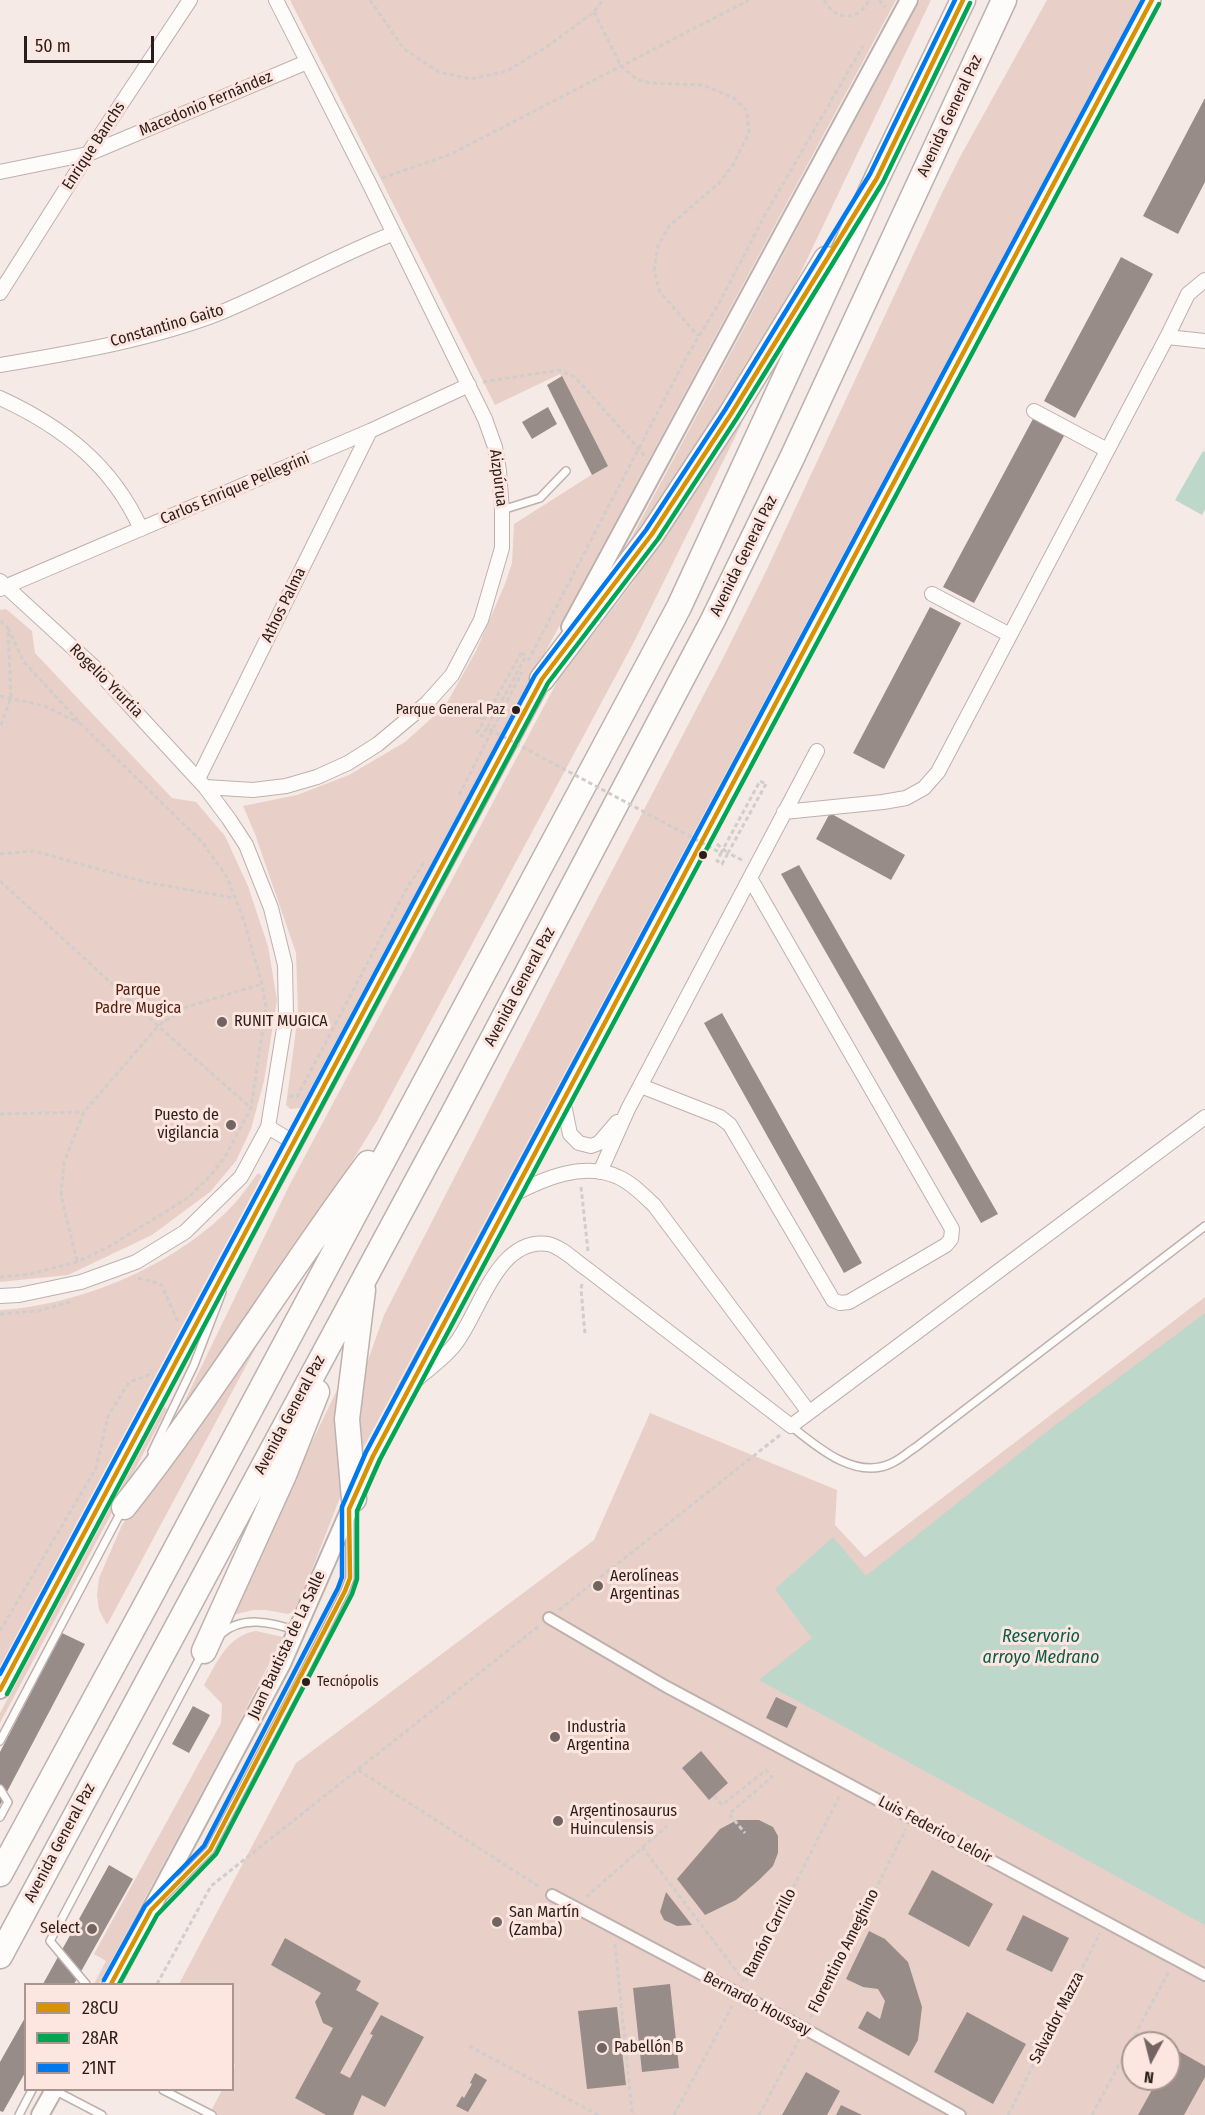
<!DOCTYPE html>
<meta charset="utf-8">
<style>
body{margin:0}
#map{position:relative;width:1205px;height:2115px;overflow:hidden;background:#f6eae6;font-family:"Fira Sans Condensed",sans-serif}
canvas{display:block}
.legend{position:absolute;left:24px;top:1983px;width:210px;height:108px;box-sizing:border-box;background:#fde6df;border:2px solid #a99690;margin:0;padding:8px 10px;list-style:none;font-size:18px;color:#2b1e1a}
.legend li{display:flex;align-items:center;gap:12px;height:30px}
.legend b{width:30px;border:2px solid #a99690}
.north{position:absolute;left:1121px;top:2031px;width:60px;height:60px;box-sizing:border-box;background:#fde6df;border:2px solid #a99690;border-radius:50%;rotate:187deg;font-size:16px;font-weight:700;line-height:24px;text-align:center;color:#2b1e1a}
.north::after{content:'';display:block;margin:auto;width:21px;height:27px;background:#726561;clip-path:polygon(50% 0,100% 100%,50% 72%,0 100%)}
.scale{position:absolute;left:24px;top:36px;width:130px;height:27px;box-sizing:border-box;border:3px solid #2b1e1a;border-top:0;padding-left:8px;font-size:18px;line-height:21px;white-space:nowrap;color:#2b1e1a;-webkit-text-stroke:4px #fde6df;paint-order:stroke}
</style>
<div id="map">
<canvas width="1205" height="2115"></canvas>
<ul class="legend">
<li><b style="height:8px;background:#d89204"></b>28CU</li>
<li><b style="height:8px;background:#00a651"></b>28AR</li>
<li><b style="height:8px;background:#0079ef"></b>21NT</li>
</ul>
<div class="north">N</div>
<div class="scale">50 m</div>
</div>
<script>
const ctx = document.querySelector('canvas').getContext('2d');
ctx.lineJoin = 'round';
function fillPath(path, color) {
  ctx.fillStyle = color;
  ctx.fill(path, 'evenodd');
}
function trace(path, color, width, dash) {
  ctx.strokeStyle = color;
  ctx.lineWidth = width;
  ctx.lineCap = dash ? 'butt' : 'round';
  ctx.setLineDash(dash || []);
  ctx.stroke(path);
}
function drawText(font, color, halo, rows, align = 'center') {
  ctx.font = font + ' "Fira Sans Condensed",sans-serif';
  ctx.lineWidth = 6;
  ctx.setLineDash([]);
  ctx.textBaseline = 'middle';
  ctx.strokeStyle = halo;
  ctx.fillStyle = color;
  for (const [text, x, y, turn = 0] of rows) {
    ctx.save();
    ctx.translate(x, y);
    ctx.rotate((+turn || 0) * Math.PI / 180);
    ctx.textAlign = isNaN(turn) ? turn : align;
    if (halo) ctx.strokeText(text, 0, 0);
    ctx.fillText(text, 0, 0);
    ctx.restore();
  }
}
const green = new Path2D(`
 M290 0H896L300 1108 290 1109 286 1105 298 1014 296 953 255 834 243 806 297 795 349 775 405 742 445 706 476 651 505 584 512 563 514 524 607 465 560 374 495 405Z
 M920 0H931L788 299 734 385 629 558 622 555Z
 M1047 0H1141L361 1452 357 1419 362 1377 384 1315 576 940 724 656 767 569 940 197 960 157Z
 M739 422 742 423 635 640 377 1121 330 1197 173 1425 289 1186 558 680 632 584Z
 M6 609 32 631 35 653 172 798 196 802 225 836 248 886 268 946 277 1000 264 1081 251 1129 236 1161 210 1192 152 1235 68 1275 0 1282V610Z
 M258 1173 262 1176 0 1666V1310C82 1305 179 1264 235 1203 243 1194 250 1183 258 1173Z
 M1205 1297V2115H209L222 2090H232L233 2071 235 2065 232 2062V1984H179L296 1763 594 1540 650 1413 837 1490 835 1525 865 1557ZM1133 2043H1169V2079H1133Z
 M269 1323 107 1625 99 1610 97 1595 99 1578 122 1525Z
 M337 1390H339L342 1476 341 1495 302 1595 293 1612 288 1614 266 1610H253L233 1615 250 1571Z
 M164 1407 167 1409 0 1723V1713Z
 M256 1631 283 1637 234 1732 99 1984H94L106 1961 94 1954 221 1723 222 1704 204 1685C217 1662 228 1635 256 1631Z`);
const water = new Path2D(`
 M1203 451 1205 452V509L1202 515 1175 500Z
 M1205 1313V1925L759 1680 812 1638 775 1589 833 1537 866 1576 1050 1429Z`);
const building = new Path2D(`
 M1205 98V182L1178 234 1143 216Z
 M1121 257 1153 274 1075 418 1044 401Z
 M562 376 608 466 592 475 547 385Z
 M548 407 557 424 532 439 522 422Z
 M1034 417 1065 434 974 603 943 587Z
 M930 607 961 623 884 769 853 753Z
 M830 813 905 855 891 880 816 839Z
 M799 865 998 1214 981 1223 781 874Z
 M722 1013 862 1263 844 1273 704 1023Z
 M62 1633 85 1644 0 1805V1752Z
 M776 1697 797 1707 787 1728 766 1718Z
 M193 1706 210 1715 189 1753 172 1744Z
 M701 1751 728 1783 709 1800 682 1768Z
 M737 1820H759L773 1827 778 1836V1853L773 1866 759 1880 736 1900 705 1915 677 1879 720 1829Z
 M109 1865 133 1879 74 1984H43Z
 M932 1870 993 1904 969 1947 908 1914Z
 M666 1892 692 1925 677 1926 664 1920 660 1912Z
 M1023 1915 1069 1938 1052 1972 1006 1950Z
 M869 1931 885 1939 908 1962 922 2007 918 2040 909 2056 858 2028 867 2011 880 2019 885 2001 878 1989 863 1987 846 1979Z
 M285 1938 361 1981 356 1990 379 2003 340 2073 350 2078 373 2035 370 2034 381 2015 424 2037 385 2107 362 2095 353 2115H326L295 2098 333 2028 323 2023 315 2002 321 1993 271 1965Z
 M670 1984 679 2068 642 2072 633 1988Z
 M617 2007 626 2085 587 2089 578 2011Z
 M967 2012 1026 2044 993 2104 934 2072Z
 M26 2016V2071L3 2112 0 2111V2062Z
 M1175 2049 1205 2066V2077L1184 2115H1138L1158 2079H1169V2060Z
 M806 2072 840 2091 827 2115H782Z
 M475 2073 487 2080 468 2112 456 2106 462 2096 464 2098 472 2084 470 2083Z
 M841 2105 862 2115H836Z`);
const path = new Path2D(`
 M370 0 404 49 439 72 471 79 507 71 545 48 594 12 603 0
 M824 0C836 21 858 22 869 0
 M879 0 885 7
 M594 12 621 66 638 80 651 83 703 85 734 98 747 111 749 133 733 165 719 183 669 226 658 246 654 271 660 292 698 336
 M382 178 451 154 749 0
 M483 382 559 370 575 377 645 456
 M0 621 8 628 11 697 0 728
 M528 661 687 356 717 307 766 213 863 46
 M0 696 45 706 79 723
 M443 708 485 719
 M490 709 521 653
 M487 728 482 736 477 733 490 709 500 713
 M459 795 522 672
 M717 844 728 853 722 864 717 861 721 853
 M0 854 34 851 145 882 234 898
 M742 860 728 853 766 784
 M0 881 158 1026 251 1108
 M289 1096 297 1097 407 888 424 862
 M0 1114 84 1112
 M581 1187 588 1251
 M77 1261 61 1196 64 1162 84 1112 158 1026 186 1007 262 984
 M0 1277 30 1274 77 1262 110 1246 189 1197 210 1176 225 1157 251 1108 266 1007 262 984 244 921 227 877 202 842 83 726 24 662 8 628
 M138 1278 161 1284 178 1322
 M582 1284 581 1289 585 1334
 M0 1314 38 1311 70 1302
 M559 1610 780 1435
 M0 1631 96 1468 108 1416 129 1382 147 1376 151 1370
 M358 1770 541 1888
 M714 1796 722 1805 766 1770 772 1777 729 1814 745 1833
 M642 1847 744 1981
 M586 1897 667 1826
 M615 1944 632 2112 630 2115
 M746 1981 840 1795
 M157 1984 211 1886 540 1625
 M810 2018 906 1829
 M469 2046 598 2115
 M674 2115 732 2006
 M759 2115 799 2040
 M1008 2115 1100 1933
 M1092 2115 1169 1971`);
const service = new Path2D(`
 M502 510 540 498 566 471
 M791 1426C817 1447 856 1481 892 1463 901 1459 908 1452 916 1447L1205 1226
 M152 1452 194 1365 222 1292
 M220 1635C241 1615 272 1622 297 1631
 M0 1741 122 1510
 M0 1789 8 1802 0 1817
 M165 1895 210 1850 301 1678 345 1591 350 1578V1521
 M86 1984 50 1941 202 1654
 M54 2090 102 2115
 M163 2090 212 2115
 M19 2115 32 2090`);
const pedestrian = new Path2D(`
 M549 1618 665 1686 1205 1975
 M552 1895 805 2029 960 2115`);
const minor = new Path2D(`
 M0 172 88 154 307 62
 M0 293 88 154 190 0
 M1167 337 1205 341
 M0 365C71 353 155 339 222 312 280 288 334 257 392 234
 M0 398C63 427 112 465 141 529
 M1034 411 1107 450
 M0 581 95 668 205 787 229 819 246 845 271 908 285 965 286 1016 268 1127 241 1177 185 1232 136 1262 81 1282 19 1295 0 1296
 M0 589 370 431 469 385
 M932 594 1010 635
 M198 779 370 431
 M205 787 253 790 286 786 317 777 348 763 378 744 427 703 452 675 481 620 502 548V510L499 471 495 447 485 419 369 183 276 0
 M784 812 883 802 906 798 924 788 938 772 1167 337 1188 294 1205 280
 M641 1086 720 1117 730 1125 833 1300 840 1303 849 1302 946 1245 951 1239 952 1229 750 878
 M563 1100 570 1134 579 1143 591 1146 599 1143 617 1122
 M268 1127 293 1142
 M600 1172 628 1109 817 751
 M512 1195C543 1179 583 1161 618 1177 632 1183 643 1195 654 1205L808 1411
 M415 1381C428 1369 445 1358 456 1343 480 1312 497 1237 548 1244 562 1247 575 1261 587 1269L791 1426 1205 1117`);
const tertiary = new Path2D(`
 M570 627 909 0
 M0 1690 547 671
 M111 1984 282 1664 373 1456 409 1387 1152 0
 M40 2115 54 2090`);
const motorway = new Path2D(`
 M542 679 652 534 731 414 826 259
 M354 1499 347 1419 363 1290
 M124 1507C211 1397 284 1276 368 1163
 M204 1651 284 1475 317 1392
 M0 1874 149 1599 679 607 877 178 963 0
 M0 1956 454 1112 713 620 791 460 1004 0`);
const pathBridge = new Path2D(`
 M521 653 526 656 487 728 721 853 760 781 766 784`);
const bus1 = new Path2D(`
 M0 1690 542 679 652 534 731 414 877 178 963 0
 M111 1984 151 1910 210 1850 345 1591 350 1578 349 1509 373 1456 1152 0`);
const bus2 = new Path2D(`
 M7 1694 548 683 658 539 737 418 883 182 970 3
 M119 1984 157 1915 216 1854 352 1594 357 1579V1511L380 1459 1159 4`);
const bus3 = new Path2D(`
 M0 1674 535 675 646 530 725 410 870 174 955 0
 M104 1980 145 1906 204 1846 338 1588 342 1577V1507L366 1452 1143 0`);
const markers = [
 [516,710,5,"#2b1e1a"],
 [703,855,5,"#2b1e1a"],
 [222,1022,6,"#726561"],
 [231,1125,6,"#726561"],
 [598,1586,6,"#726561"],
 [306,1682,5,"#2b1e1a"],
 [555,1737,6,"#726561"],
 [558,1821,6,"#726561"],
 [497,1922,6,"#726561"],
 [92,1929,6,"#726561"],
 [602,2048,6,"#726561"]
];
const busNames = [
 ["Parque General Paz",505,710],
 ["Tecnópolis",317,1682,"left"]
];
const streetNames = [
 ["Macedonio Fernández",206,104,-23],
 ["Avenida General Paz",950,116,-65],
 ["Enrique Banchs",94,146,-57],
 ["Constantino Gaito",167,326,-16],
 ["Aizpúrua",498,478,83],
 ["Carlos Enrique Pellegrini",235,489,-23],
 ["Avenida General Paz",744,556,-64],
 ["Athos Palma",284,605,-64],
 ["Rogelio Yrurtia",106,681,45],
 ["Avenida General Paz",520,987,-62],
 ["Avenida General Paz",290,1415,-62],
 ["Juan Bautista de La Salle",287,1645,-65],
 ["Luis Federico Leloir",935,1830,28],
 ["Avenida General Paz",60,1843,-62],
 ["Ramón Carrillo",770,1933,-63],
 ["Florentino Ameghino",844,1951,-63],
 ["Bernardo Houssay",757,2004,28],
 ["Salvador Mazza",1057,2018,-63]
];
const parkNames = [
 ["Parque",138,991],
 ["Padre Mugica",138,1009]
];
const poiNames = [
 ["RUNIT MUGICA",234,1022],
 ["Puesto de",219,1116,"right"],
 ["vigilancia",219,1134,"right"],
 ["Aerolíneas",610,1577],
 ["Argentinas",610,1595],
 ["Industria",567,1728],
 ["Argentina",567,1746],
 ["Argentinosaurus",570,1812],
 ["Huinculensis",570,1830],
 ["San Martín",509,1913],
 ["(Zamba)",509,1931],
 ["Select",80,1929,"right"],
 ["Pabellón B",614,2048]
];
const waterNames = [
 ["Reservorio",1041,1637],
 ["arroyo Medrano",1041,1658]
];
fillPath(green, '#e8d0c8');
fillPath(water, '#bdd7cb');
fillPath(building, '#978c88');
trace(service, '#bdb1ad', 10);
trace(pedestrian, '#bdb1ad', 14);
trace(minor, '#bdb1ad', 16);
trace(tertiary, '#bdb1ad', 20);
trace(motorway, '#bdb1ad', 27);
trace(path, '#d1cdcb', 3, [4.5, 3]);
trace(service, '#fefcfb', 7);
trace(pedestrian, '#fefcfb', 10);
trace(minor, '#fefcfb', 14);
trace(tertiary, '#fefcfb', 16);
trace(motorway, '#fefcfb', 24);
trace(pathBridge, '#d1cdcb', 3, [4.5, 3]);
trace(bus1, '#d89204', 4.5);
trace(bus2, '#00a651', 4.5);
trace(bus3, '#0079ef', 4.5);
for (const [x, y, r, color] of markers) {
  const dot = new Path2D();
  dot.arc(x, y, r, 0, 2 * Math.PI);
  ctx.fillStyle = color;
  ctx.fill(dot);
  trace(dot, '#fde6df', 2);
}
drawText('14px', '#2b1e1a', '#fde6df', busNames, 'right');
drawText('16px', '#2b1e1a', '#fde6df', streetNames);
drawText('16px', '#521f11', '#fde6df', parkNames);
drawText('16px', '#2b1e1a', '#fde6df', poiNames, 'left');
drawText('italic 18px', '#095d49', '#fde6df', waterNames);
</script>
